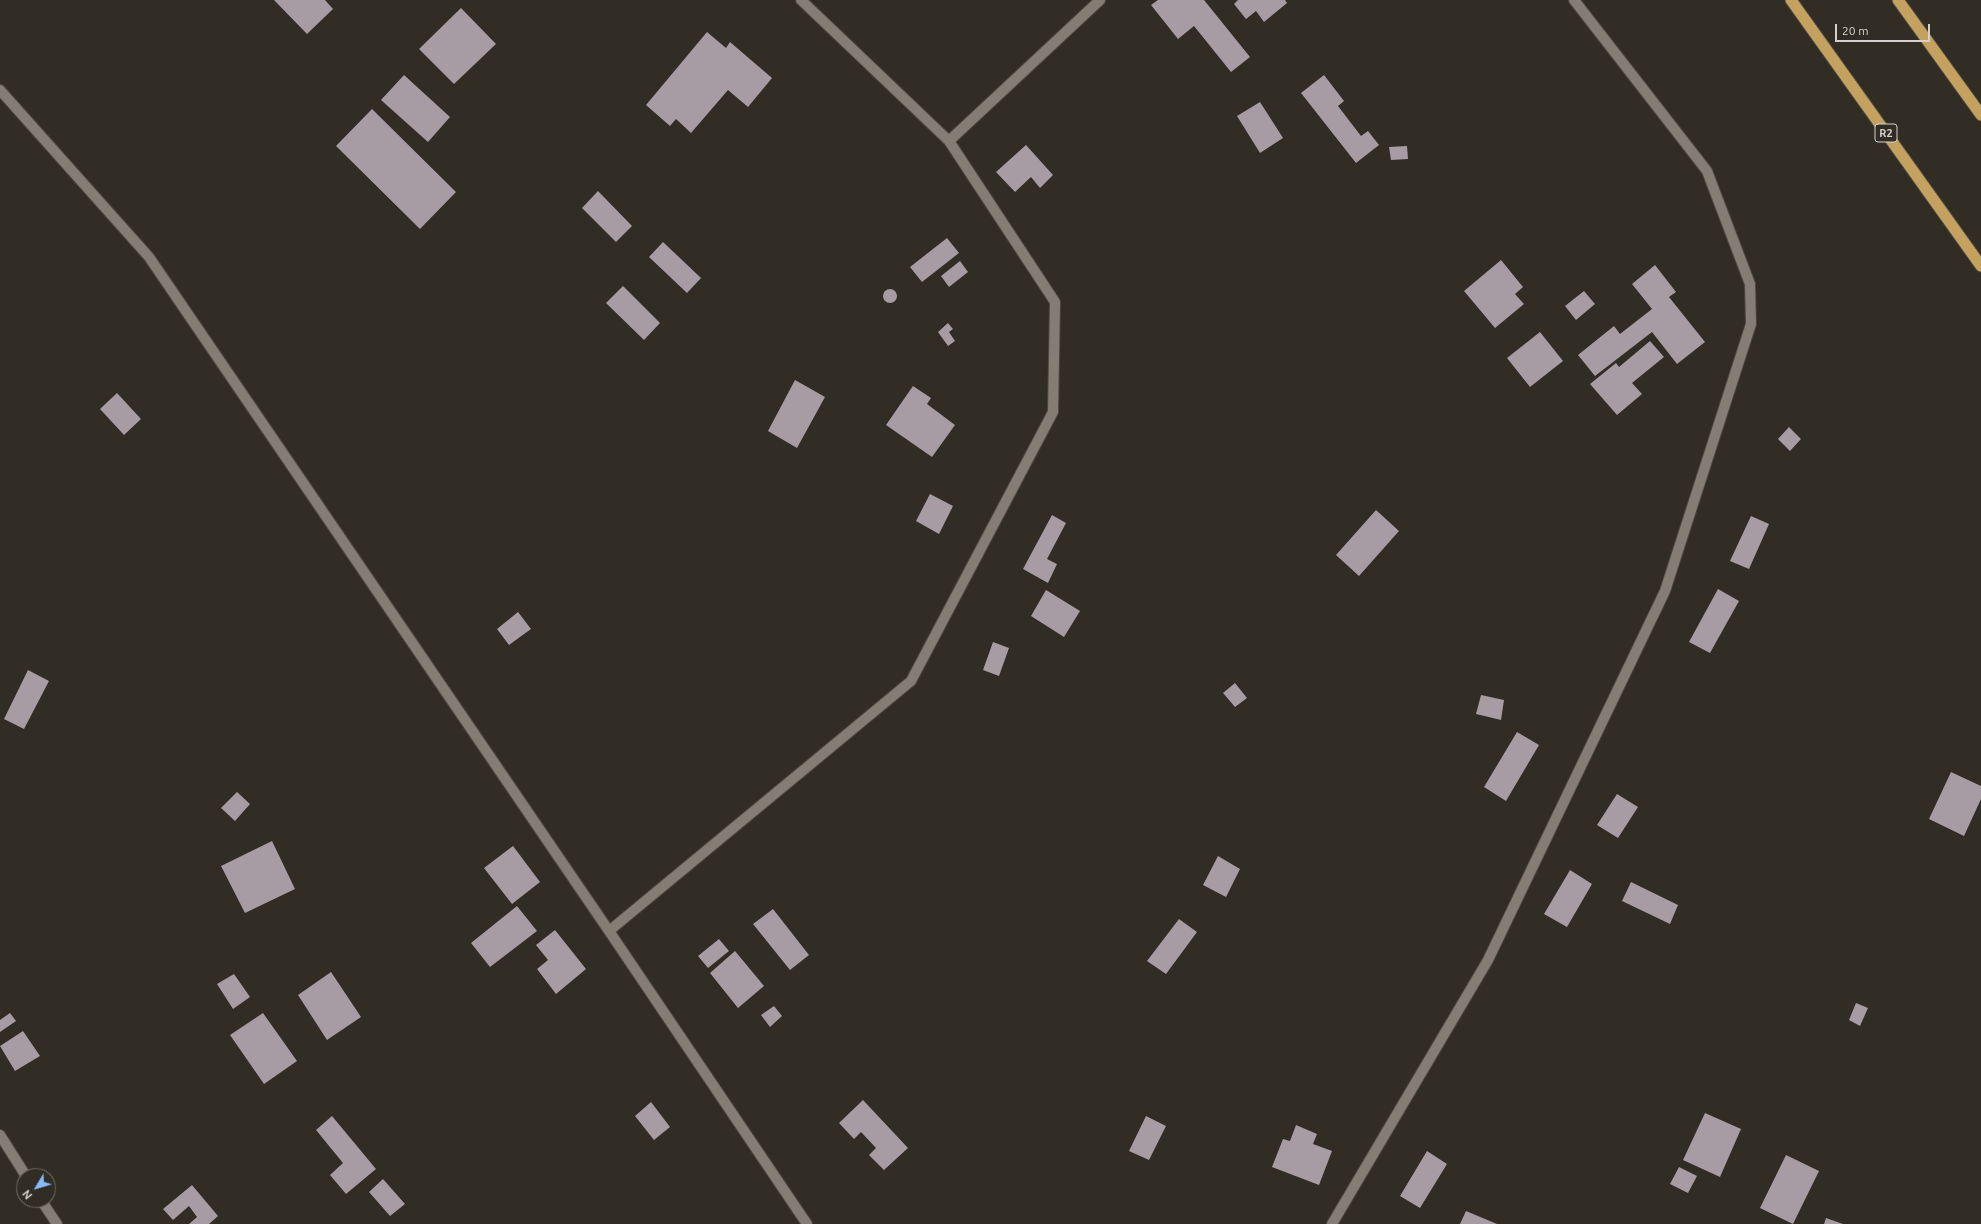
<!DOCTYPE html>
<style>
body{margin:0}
#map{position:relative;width:1981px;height:1224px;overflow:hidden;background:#312c24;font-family:Ubuntu,sans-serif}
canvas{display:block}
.north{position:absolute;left:16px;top:1168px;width:40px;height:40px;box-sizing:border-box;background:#312c24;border:1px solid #726e67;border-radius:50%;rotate:232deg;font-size:11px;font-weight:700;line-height:16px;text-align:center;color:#d4d1cc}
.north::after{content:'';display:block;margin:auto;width:14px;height:18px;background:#8bbafc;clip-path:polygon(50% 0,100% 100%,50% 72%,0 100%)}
.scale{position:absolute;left:1835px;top:24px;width:95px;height:18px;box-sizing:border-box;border:2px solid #d4d1cc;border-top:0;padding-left:5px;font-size:12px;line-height:14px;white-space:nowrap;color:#d4d1cc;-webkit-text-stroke:3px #312c24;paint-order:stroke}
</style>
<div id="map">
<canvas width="1981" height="1224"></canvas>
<div class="north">N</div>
<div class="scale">20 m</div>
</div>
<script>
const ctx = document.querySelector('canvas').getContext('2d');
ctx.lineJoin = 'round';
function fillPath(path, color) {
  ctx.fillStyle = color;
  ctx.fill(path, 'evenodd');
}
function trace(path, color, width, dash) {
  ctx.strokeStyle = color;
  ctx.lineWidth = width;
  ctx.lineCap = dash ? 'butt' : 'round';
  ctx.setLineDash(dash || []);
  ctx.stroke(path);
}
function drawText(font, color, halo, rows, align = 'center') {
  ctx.font = font + ' Ubuntu,sans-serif';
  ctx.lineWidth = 4;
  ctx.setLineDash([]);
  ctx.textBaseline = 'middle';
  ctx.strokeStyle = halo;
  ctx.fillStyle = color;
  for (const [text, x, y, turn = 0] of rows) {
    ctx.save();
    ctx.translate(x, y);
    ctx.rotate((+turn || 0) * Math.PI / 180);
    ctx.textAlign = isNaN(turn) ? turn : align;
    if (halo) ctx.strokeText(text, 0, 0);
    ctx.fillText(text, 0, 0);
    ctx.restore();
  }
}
const building = new Path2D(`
 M274 0H325L333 9 307 34Z
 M1158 0H1204L1250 57 1231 72 1194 26 1178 39 1151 5Z
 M1238 0H1285L1287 3 1264 22 1256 11 1246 19 1234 4Z
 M461 8 496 44 454 84 419 49Z
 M707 32 726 48 730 42 772 78 748 107 728 90 691 133 676 119 670 126 646 105Z
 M404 75 450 117 428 142 381 100Z
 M1324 75 1344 101 1338 106 1361 136 1368 131 1379 145 1356 163 1301 93Z
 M1260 102 1283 138 1260 153 1237 116Z
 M372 109 456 192 420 229 336 146Z
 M1026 145 1053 175 1040 188 1031 177 1015 192 996 172Z
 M1407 146 1408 159 1391 160 1389 147Z
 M598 191 632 226 616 242 582 208Z
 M947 238 959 253 922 282 910 267Z
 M663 242 701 278 687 293 649 257Z
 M1501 260 1523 287 1515 294 1524 304 1495 328 1464 291Z
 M960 261 968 272 949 287 941 276Z
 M1655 265 1676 292 1669 297 1705 342 1677 364 1652 332 1595 376 1578 355 1614 326 1620 334 1652 309 1632 284Z
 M623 286 660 323 644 340 606 303Z
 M883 296a7 7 0 1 1 14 0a7 7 0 1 1-14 0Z
 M1584 291 1595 304 1576 320 1565 306Z
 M948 323 953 329 949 332 955 341 948 346 938 332Z
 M1540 332 1563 361 1530 387 1507 358Z
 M1650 341 1664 357 1632 383 1642 394 1617 415 1590 384 1616 363 1619 367Z
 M795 380 825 397 797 448 768 431Z
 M913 386 931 398 927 404 955 425 932 457 886 425Z
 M117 393 141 419 124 435 100 409Z
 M1789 427 1801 439 1790 451 1778 439Z
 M930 494 953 506 939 534 916 521Z
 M1376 510 1399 531 1359 576 1336 555Z
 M1052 515 1066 523 1047 559 1057 564 1048 583 1023 569Z
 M1751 516 1769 524 1749 569 1730 561Z
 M1718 589 1739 601 1710 653 1689 642Z
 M1046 590 1080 611 1064 637 1031 616Z
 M518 612 531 629 509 645 497 629Z
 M993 642 1009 648 999 676 983 670Z
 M28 670 49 681 24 729 4 719Z
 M1235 683 1247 698 1235 707 1223 693Z
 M1481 695 1504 700 1501 720 1476 714Z
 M1517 732 1539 745 1506 801 1484 787Z
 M1951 772 1981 786V799L1964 836 1929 819Z
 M237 792 250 804 235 821 221 808Z
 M1617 794 1638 807 1618 838 1597 825Z
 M272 841 295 889 245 913 221 866Z
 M513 846 540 882 512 904 484 868Z
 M1218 856 1240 869 1226 897 1203 885Z
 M1570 870 1592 884 1567 927 1544 914Z
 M1631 882 1678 905 1670 924 1622 901Z
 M517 906 537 931 490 967 471 943Z
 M773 909 809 955 790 970 753 924Z
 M1179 919 1197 932 1166 974 1147 961Z
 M555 930 586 969 556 994 537 969 548 960 536 945Z
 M719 939 729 951 708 968 698 956Z
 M735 951 764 986 738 1008 710 973Z
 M331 972 361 1017 327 1040 298 995Z
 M234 974 250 997 233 1009 217 984Z
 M1856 1003 1868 1008 1860 1026 1849 1020Z
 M774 1006 782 1016 770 1027 761 1015Z
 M10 1013 16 1021 0 1032V1020Z
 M263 1013 297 1061 264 1084 230 1035Z
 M23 1031 40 1056 15 1071 0 1046Z
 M863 1100 908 1148 884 1170 869 1155 876 1148 861 1132 854 1139 839 1123Z
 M651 1102 670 1127 654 1140 635 1116Z
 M1705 1113 1741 1129 1720 1177 1683 1160Z
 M332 1116 376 1169 346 1194 330 1175 343 1163 316 1130Z
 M1146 1116 1166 1126 1149 1160 1129 1151Z
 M1296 1125 1317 1134 1313 1144 1332 1151 1319 1185 1272 1167 1283 1139 1290 1141Z
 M1427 1151 1447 1164 1420 1208 1400 1196Z
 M1786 1155 1819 1171 1793 1224 1760 1208Z
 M1679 1167 1697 1176 1688 1193 1670 1184Z
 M383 1179 405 1204 390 1216 369 1192Z
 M192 1185 218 1216 209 1224H189L197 1217 189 1206 173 1220 163 1209Z
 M1466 1211 1497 1224H1460Z
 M1826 1218 1843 1224H1824Z`);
const minor = new Path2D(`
 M801 0 949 141 1055 302 1053 412 911 681 609 931 807 1224
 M0 90 149 257 609 931
 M949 141 1100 0
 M0 1135 26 1176
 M41 1200 57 1224
 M1332 1224 1488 960 1665 591 1751 324 1750 284 1707 171 1574 0`);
const trunk = new Path2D(`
 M1791 0 1981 266
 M1898 0 1981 115`);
const shields = [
 [1886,133,22]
];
const shieldNames = [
 ["R2",1886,133]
];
fillPath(building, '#a79ca4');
trace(minor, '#4d4942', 12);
trace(trunk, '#4d4942', 13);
trace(minor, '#847d74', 10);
trace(trunk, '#c4a15f', 11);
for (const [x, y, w] of shields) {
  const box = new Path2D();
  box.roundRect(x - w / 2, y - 9, w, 18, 3);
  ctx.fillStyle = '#312c24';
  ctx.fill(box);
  trace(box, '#d4d1cc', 1);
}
drawText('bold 11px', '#d4d1cc', null, shieldNames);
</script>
